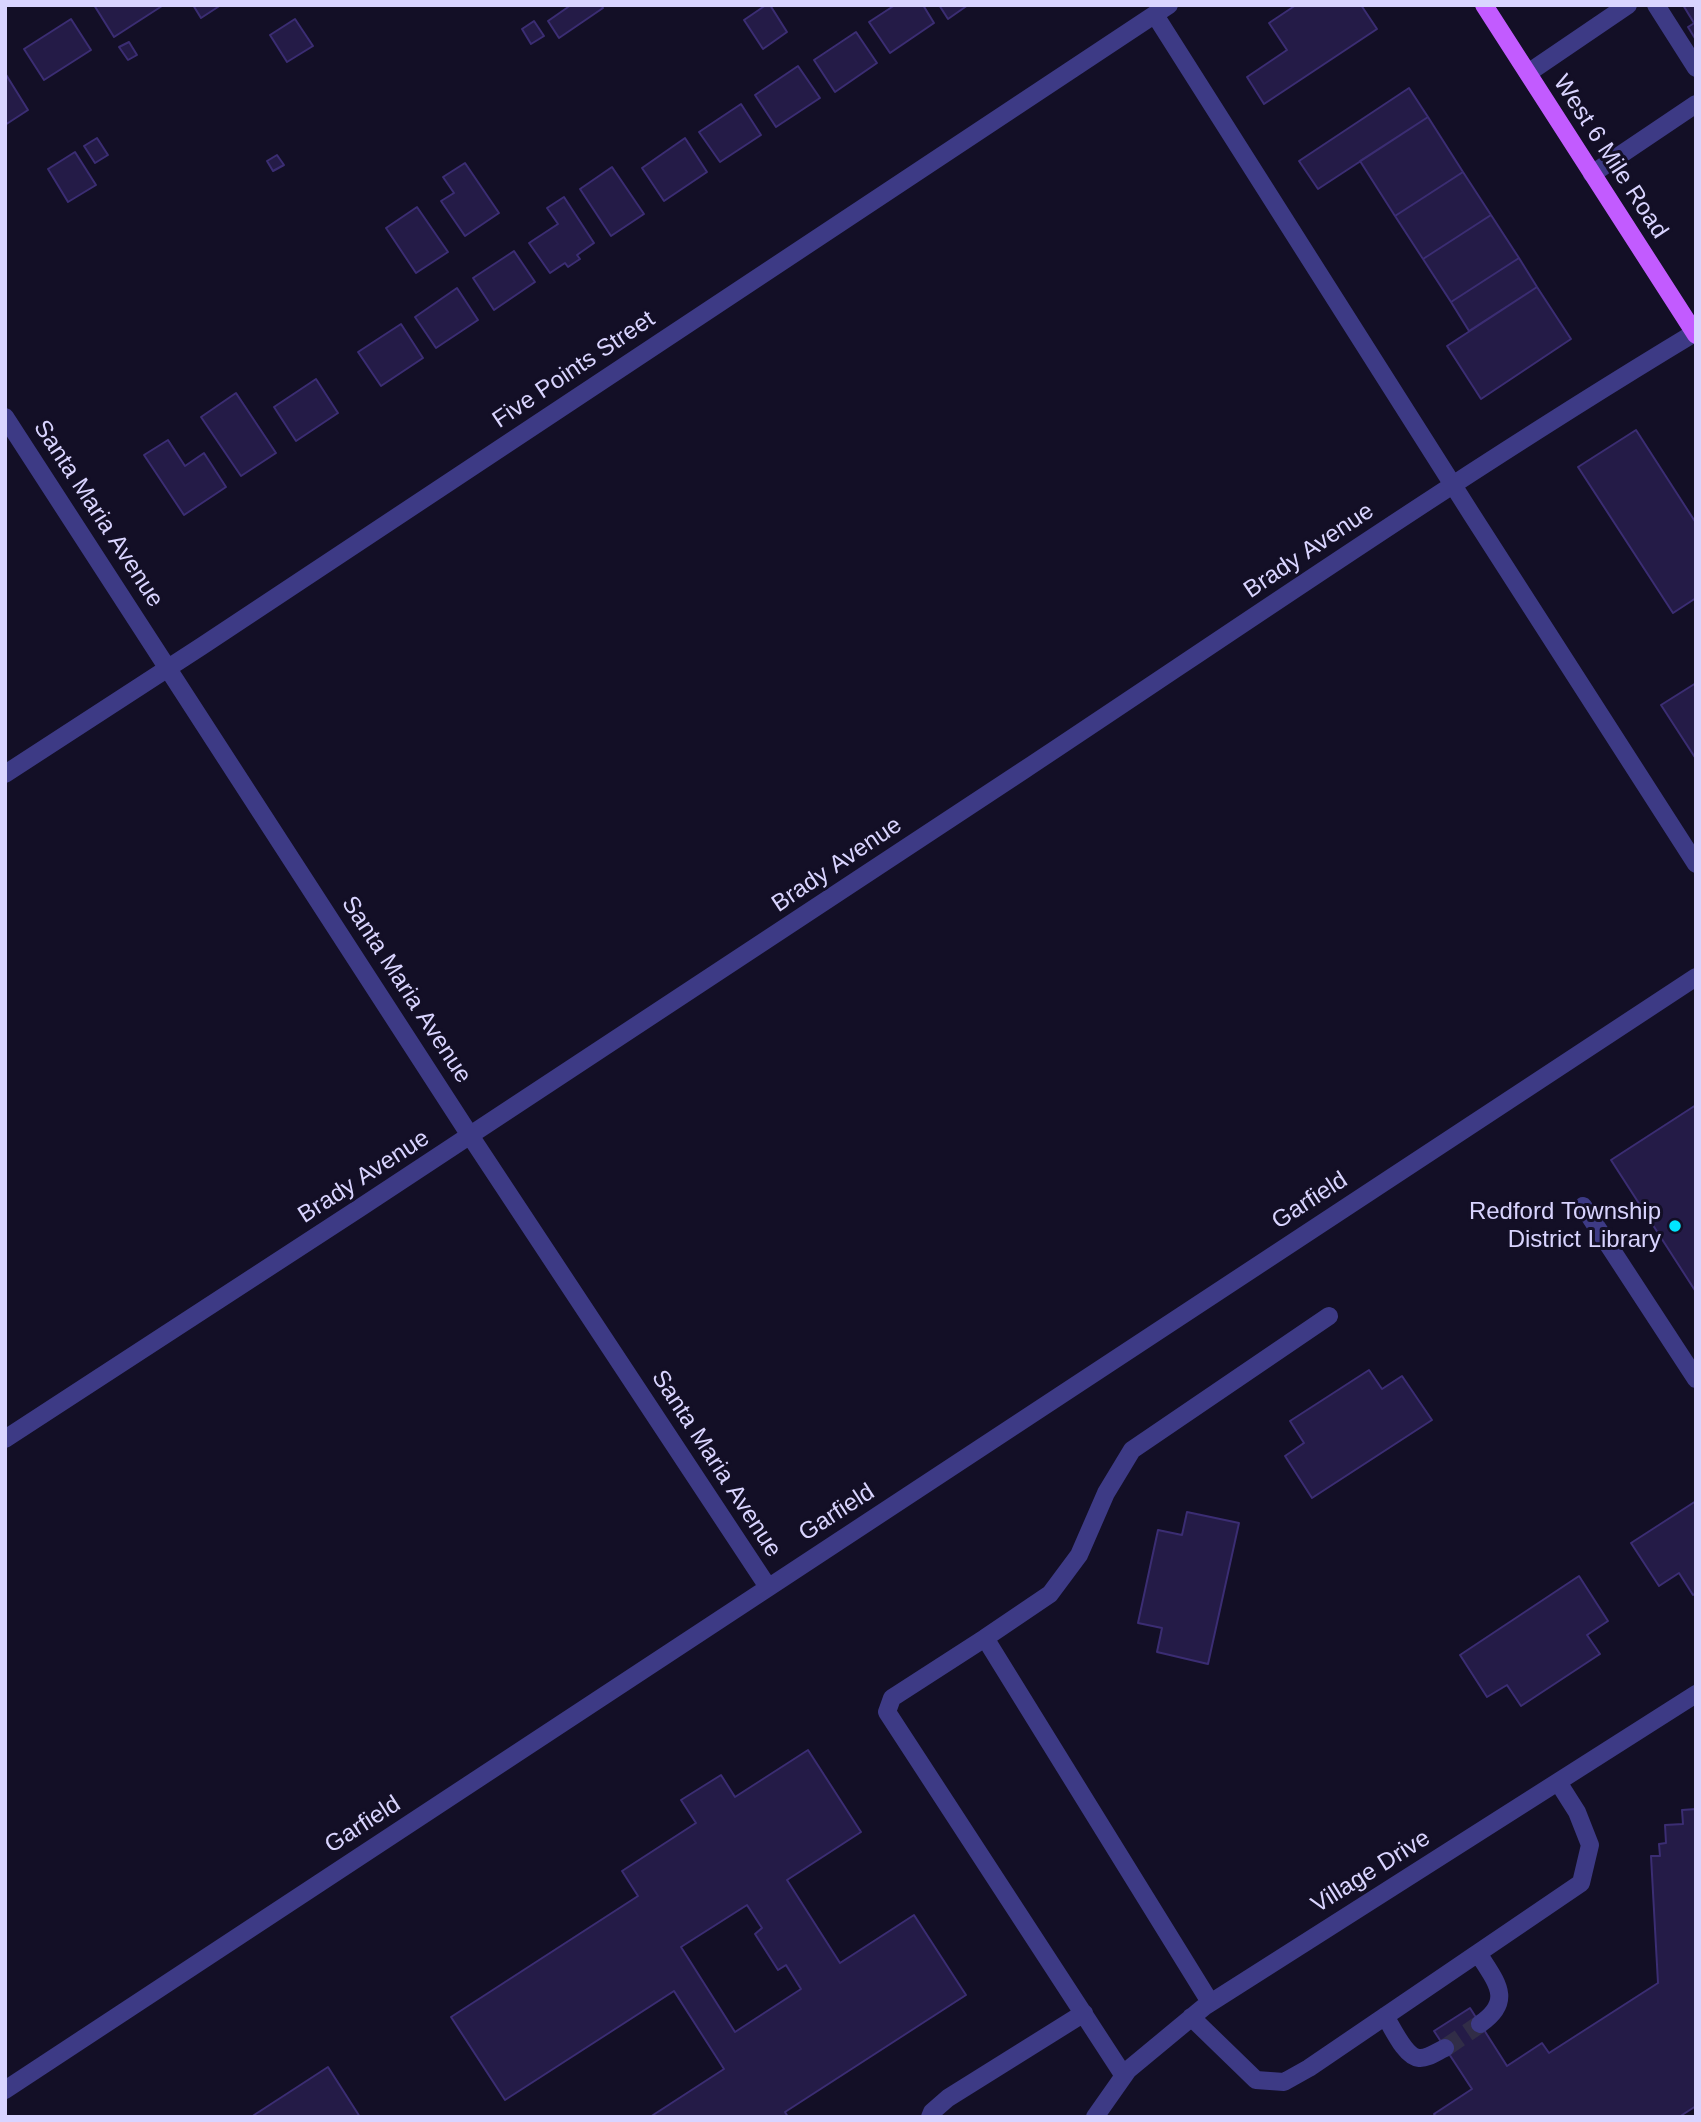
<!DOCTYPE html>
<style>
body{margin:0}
#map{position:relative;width:1701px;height:2122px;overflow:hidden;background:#130f26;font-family:Helvetica,sans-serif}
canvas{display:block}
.frame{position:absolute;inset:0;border:7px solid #d9d4ff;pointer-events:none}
</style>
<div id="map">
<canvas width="1701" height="2122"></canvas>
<div class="frame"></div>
</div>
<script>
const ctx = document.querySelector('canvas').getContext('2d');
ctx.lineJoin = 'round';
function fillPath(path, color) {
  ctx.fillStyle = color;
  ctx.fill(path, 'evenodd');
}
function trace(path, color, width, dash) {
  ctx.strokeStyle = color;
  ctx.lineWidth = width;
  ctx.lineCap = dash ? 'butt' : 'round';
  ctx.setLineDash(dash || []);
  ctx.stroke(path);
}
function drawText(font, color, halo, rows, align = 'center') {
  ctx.font = font + ' Helvetica,sans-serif';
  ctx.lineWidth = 6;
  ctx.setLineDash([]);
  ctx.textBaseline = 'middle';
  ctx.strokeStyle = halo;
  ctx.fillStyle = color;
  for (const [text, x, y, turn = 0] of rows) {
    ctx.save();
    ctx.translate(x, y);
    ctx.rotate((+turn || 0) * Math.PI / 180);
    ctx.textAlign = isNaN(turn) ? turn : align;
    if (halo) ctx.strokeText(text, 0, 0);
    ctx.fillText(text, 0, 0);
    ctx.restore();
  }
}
const building = new Path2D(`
 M94 5H161L162 6 114 37Z
 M193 5H221L201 18Z
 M571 5H601L603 8 559 38 548 21Z
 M766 5H770L787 32 763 49 744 20Z
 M895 5H923L934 23 890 53 869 22Z
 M939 5H968L948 19Z
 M1296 5H1361L1377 29 1264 104 1247 77 1287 50 1269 23Z
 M1683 5H1696V22L1694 23Z
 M71 19 91 50 44 80 24 49Z
 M295 19 313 46 287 62 270 35Z
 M534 21 544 36 531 44 522 29Z
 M1696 22V40L1688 27Z
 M856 32 877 63 835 92 814 60Z
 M129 42 137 55 128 60 119 47Z
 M798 66 820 98 776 127 755 95Z
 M5 73 28 110 5 125Z
 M1409 88 1428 117 1318 189 1299 161Z
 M741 104 761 135 720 162 699 132Z
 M1428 117 1463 172 1395 216 1360 161Z
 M97 138 108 155 95 163 84 146Z
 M685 138 707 172 664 201 642 168Z
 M75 152 96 185 68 202 48 169Z
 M277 155 284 165 273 171 267 161Z
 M465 163 499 213 465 236 441 201 454 193 443 177Z
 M612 167 644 214 611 236 580 189Z
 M1463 172 1491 215 1423 259 1395 216Z
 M564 197 594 243 577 255 580 259 568 267 565 263 550 273 529 243 558 224 547 208Z
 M417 207 448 252 416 273 386 228Z
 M1491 215 1519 258 1451 302 1423 259Z
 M514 251 535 282 494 310 473 278Z
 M1519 258 1537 287 1469 331 1451 302Z
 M1537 287 1571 339 1481 399 1447 346Z
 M457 288 478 320 436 348 415 317Z
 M401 324 423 358 381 386 358 352Z
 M316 379 338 413 296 441 274 407Z
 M236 393 276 453 241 476 201 417Z
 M1636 430 1696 523V598L1673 613 1578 467Z
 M168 440 185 466 204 453 226 487 184 515 144 455Z
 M1696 683V759L1661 705Z
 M1696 1105V1292L1611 1160Z
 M1369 1370 1382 1389 1402 1376 1432 1420 1312 1498 1285 1456 1304 1443 1290 1421Z
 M1696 1501V1593L1693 1595 1679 1573 1659 1586 1631 1543Z
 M1187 1512 1239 1523 1208 1664 1157 1652 1162 1628 1138 1623 1158 1530 1182 1535Z
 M1579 1576 1608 1621 1587 1635 1600 1654 1521 1706 1507 1685 1487 1697 1460 1655Z
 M808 1750 861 1832 787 1880 840 1963 914 1915 966 1995 785 2112 788 2117H650L724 2069 674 1991 505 2100 451 2017 638 1896 622 1871 696 1823 681 1800 721 1775 735 1797ZM747 1905 762 1928 755 1934 778 1970 786 1965 801 1989 735 2032 681 1947Z
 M1696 1809V2106L1679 2117H1436L1434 2114 1472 2089 1434 2031 1470 2008 1507 2066 1542 2043 1549 2053 1658 1983 1651 1856H1660L1659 1844 1666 1843 1665 1825 1683 1824 1682 1810Z
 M328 2067 360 2117H251Z`);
const minorTunnel = new Path2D(`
 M1445 2048 1480 2024`);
const minor = new Path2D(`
 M1656 5 1696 68
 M1155 15 1472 515 1696 864
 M1528 73 1628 5
 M1592 174 1696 104
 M5 417 471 1137 768 1587
 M5 774 202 646 1169 5
 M1583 1206 1696 1379
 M5 1439C346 1218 685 995 1024 770 1247 622 1467 470 1696 332
 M985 1638 1050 1594 1079 1555 1106 1493 1132 1450 1329 1316
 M1478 1953C1495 1981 1515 2000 1480 2024
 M1385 2016C1392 2027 1405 2057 1419 2058 1427 2059 1438 2051 1445 2048
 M1191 2017 1256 2080 1284 2082 1309 2068 1581 1883 1590 1845 1577 1812 1558 1782
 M1124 2076 887 1712 892 1698 985 1638 1210 2002
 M5 2090 1696 977
 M930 2117 932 2112 948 2098 1084 2013
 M1095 2117 1128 2070 1204 2007 1696 1694`);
const major = new Path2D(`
 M1484 5 1696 335`);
const markers = [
 [1675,1226,7,"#00e5ff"]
];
const streetNames = [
 ["West 6 Mile Road",1610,157,57],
 ["Five Points Street",574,370,-34],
 ["Santa Maria Avenue",98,514,57],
 ["Brady Avenue",1309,551,-34],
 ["Brady Avenue",837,865,-34],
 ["Santa Maria Avenue",406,990,57],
 ["Brady Avenue",364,1177,-33],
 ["Garfield",1310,1201,-33],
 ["Santa Maria Avenue",716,1464,57],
 ["Garfield",837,1513,-33],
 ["Garfield",363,1825,-33],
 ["Village Drive",1371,1872,-32]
];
const poiNames = [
 ["Redford Township",1661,1212],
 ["District Library",1661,1240]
];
fillPath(building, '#241b47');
trace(building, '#3b2d73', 2);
trace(minorTunnel, '#312d47', 18, [18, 9]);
trace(minor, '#3d3a85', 18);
trace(major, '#c25bff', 18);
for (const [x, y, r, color] of markers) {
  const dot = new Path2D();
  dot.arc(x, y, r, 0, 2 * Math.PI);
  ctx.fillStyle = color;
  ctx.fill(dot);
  trace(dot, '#130f26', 2.5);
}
drawText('24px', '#d9d4ff', '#130f26', streetNames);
drawText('24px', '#d9d4ff', '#130f26', poiNames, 'right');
</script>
